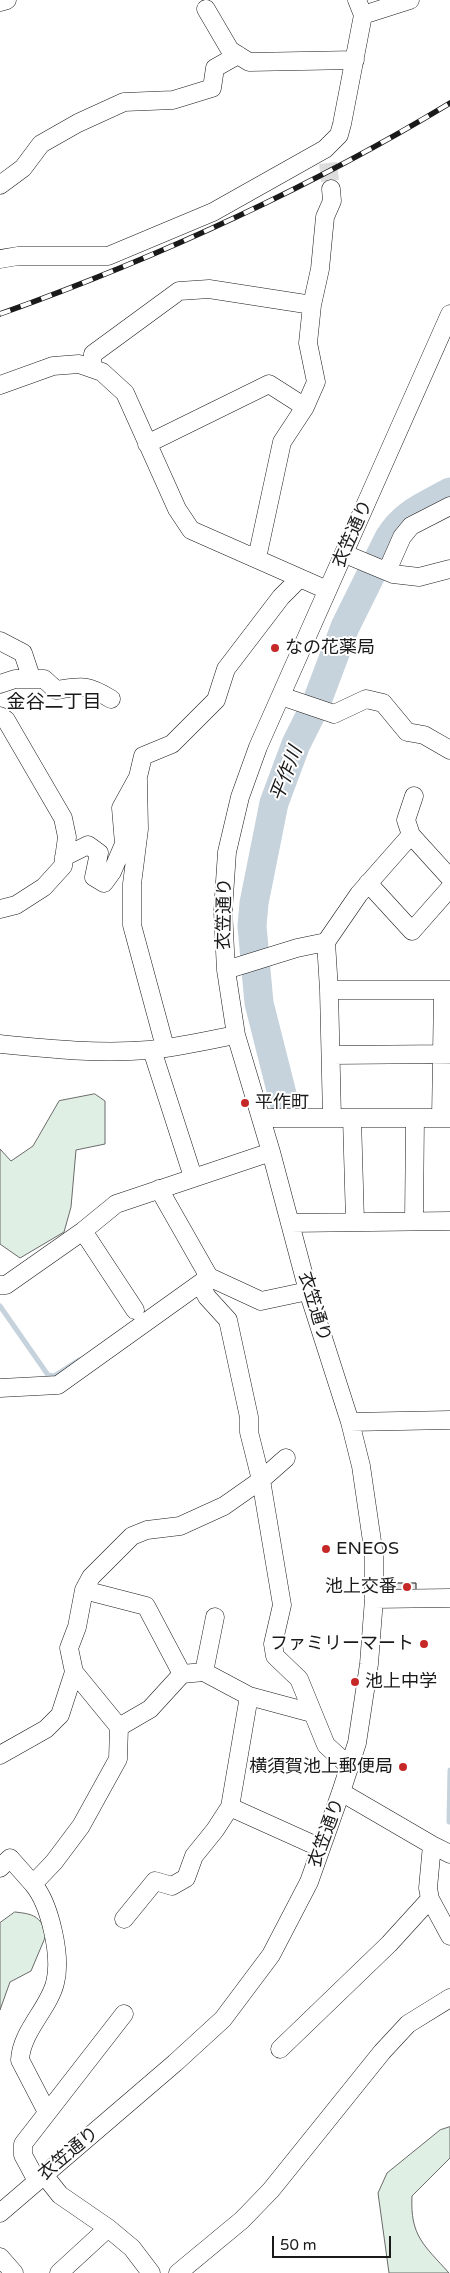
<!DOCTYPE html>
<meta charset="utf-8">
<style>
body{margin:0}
#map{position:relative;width:450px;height:2273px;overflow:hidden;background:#fff;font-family:"Varela Round",sans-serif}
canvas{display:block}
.scale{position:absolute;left:272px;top:2236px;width:119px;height:22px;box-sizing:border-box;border:2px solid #1a1a1a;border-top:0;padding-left:6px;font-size:15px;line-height:18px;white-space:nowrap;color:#1a1a1a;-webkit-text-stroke:4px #fff;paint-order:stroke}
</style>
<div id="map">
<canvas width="450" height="2273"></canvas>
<div class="scale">50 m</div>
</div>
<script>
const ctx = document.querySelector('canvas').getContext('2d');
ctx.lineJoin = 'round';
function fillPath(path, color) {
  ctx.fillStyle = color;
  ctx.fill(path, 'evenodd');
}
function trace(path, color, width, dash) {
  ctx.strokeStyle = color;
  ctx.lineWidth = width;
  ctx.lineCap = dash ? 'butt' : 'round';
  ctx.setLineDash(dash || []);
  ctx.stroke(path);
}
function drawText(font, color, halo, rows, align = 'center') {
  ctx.font = font + ' "Varela Round","Noto Sans JP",sans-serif';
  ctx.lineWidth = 4;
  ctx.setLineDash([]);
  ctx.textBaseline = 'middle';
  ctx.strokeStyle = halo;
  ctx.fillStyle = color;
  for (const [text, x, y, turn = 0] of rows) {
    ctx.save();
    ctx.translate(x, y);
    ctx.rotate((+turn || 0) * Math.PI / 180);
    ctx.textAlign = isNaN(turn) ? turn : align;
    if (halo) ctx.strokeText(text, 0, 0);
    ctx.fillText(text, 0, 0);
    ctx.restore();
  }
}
const green = new Path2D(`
 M95 1094 105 1101V1144L76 1150 71 1207 64 1232 20 1258 0 1244V1149L11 1161 33 1146 59 1101Z
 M15 1912C34 1914 39 1916 47 1933L31 1971 10 1982 0 2010V1923Z
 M450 2127V2158L412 2196C410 2236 424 2245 449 2273H389L378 2193 387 2173 440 2130Z`);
const stream = new Path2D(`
 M0 1306 48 1375 54 1376 79 1360
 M449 1822 450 1770`);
const river = new Path2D(`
 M284 1102 259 1003 252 926 254 903 274 803 296 744 316 704 345 627 389 538C404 513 425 506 450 492`);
const building = new Path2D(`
 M397 1583H416V1592H397Z`);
const minorTunnel = new Path2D(`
 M328 163 331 189`);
const minor = new Path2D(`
 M357 0 363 15 410 0
 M0 2 7 0
 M206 9 230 50 249 62 355 60
 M0 185 23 168 41 144 78 123 124 102 173 100 212 88 215 68 238 55
 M0 259 18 256H108L213 212 325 149 339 135 342 124 363 15
 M91 368 93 354 179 291 209 289 312 305
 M0 385 53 366 79 364 102 372 125 393 177 509 191 530 327 590
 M147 444 269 384 305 407
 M345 554 393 574 419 577 450 569
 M257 558 282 442 305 407 316 382 308 343 312 305 320 269 325 217 332 201 331 189
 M387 571 402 537 411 526 450 506
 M0 641 23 653 31 677
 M0 684 15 679H44L56 690C82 686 87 684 111 699
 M281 696 334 714 366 699 383 703 407 732 424 735 450 750
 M0 716 6 720 63 818 67 837 63 866 44 887 16 905 0 909
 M138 780 139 829 132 884V925L165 1047
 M414 796 406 820 411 835 450 878
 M64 857 88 845 99 853 94 877 104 883 112 872 124 844 121 808 138 777 143 756 172 744 216 700 226 669 281 597 299 579
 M368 883 412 931 450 888
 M326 942 329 990
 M226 970 297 948 326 942 359 894 411 835
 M0 1044C50 1049 99 1054 149 1050 176 1048 209 1040 236 1035
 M152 1050 193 1177
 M331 1055 450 1054
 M261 1118H450
 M332 1118 329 990H450
 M352 1118 355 1221
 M441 1118 443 990
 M159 1189 209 1277 261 1301 308 1291
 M414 1221 415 1118
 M290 1223 450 1221
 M83 1231 135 1310
 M200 1284 207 1297 228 1320 249 1417V1432L261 1480 282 1605 273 1644 275 1656 299 1679 326 1745 350 1767
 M0 1285H6L83 1231 116 1204 271 1152
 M0 1388 58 1385 209 1277
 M350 1422 450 1420
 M84 1590 146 1606 182 1674
 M374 1599 450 1598
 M74 1672 119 1727 150 1709 182 1674 204 1672 249 1696 312 1713
 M204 1672 215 1617
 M249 1696 230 1807 321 1848
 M0 1755 46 1729 60 1715 74 1672 69 1648 77 1627 84 1590 91 1577 132 1536 147 1530 180 1526 224 1506 261 1480 286 1458
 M341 1792 432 1845 450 1854
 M432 1845 428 1888 430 1899 450 1936
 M0 1868 10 1858 33 1884 54 1862 81 1826 118 1759 119 1727
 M33 1884C50 1904 62 1957 55 1983 49 2008 21 2032 20 2060L47 2112
 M124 1919 155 1881 172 1886 186 1878 194 1856 215 1830 230 1807
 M280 2049 389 1944 430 1899
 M44 2175 60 2195 108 2228 132 2248 151 2273
 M37 2181 23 2155V2144L124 2014
 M0 2213 175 2063 223 2019 271 1955 309 1882 341 1792 357 1743 369 1664 374 1599V1555L361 1466 350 1422 308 1291 271 1152 236 1035 226 970 223 911 227 852 240 797 258 747 450 314
 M0 2257 14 2273
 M59 2273 108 2228
 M178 2273 242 2220 271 2190 382 2052 408 2024 450 1998`);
const rail = new Path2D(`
 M0 314C156 258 308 189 450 103`);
const markers = [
 [275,648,5,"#c62828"],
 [245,1103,5,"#c62828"],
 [326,1549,5,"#c62828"],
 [407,1587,5,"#c62828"],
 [424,1644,5,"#c62828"],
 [355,1682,5,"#c62828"],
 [403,1767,5,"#c62828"]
];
const streetNames = [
 ["衣笠通り",353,534,-66],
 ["衣笠通り",225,914,-89],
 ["衣笠通り",314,1307,73],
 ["衣笠通り",327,1833,-70],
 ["衣笠通り",69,2154,-40]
];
const poiNames = [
 ["なの花薬局",285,648],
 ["平作町",255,1103],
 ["ENEOS",336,1549],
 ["池上交番",397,1587,"right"],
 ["ファミリーマート",414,1644,"right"],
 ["池上中学",365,1682],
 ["横須賀池上郵便局",393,1767,"right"]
];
const neighbourhoodNames = [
 ["金谷二丁目",54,703]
];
const waterNames = [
 ["平作川",287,774,-69]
];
fillPath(green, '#e0efe3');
trace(green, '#6a6a6a', 1);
trace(stream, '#c6d2dc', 5);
trace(river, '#c6d2dc', 29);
fillPath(building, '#e6e6e6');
trace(building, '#1a1a1a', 1);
trace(minorTunnel, '#ddd', 18, [18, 9]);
trace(minor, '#1a1a1a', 19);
trace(minor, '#fff', 18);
trace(rail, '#1a1a1a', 5.5);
trace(rail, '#fff', 4, [11]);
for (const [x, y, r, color] of markers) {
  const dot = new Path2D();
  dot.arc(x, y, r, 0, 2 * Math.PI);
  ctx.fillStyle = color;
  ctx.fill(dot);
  trace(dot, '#fff', 2);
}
drawText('18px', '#1a1a1a', '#fff', streetNames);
drawText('18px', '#1a1a1a', '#fff', poiNames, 'left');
drawText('19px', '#1a1a1a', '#fff', neighbourhoodNames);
drawText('italic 19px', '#1a1a1a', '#fff', waterNames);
</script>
